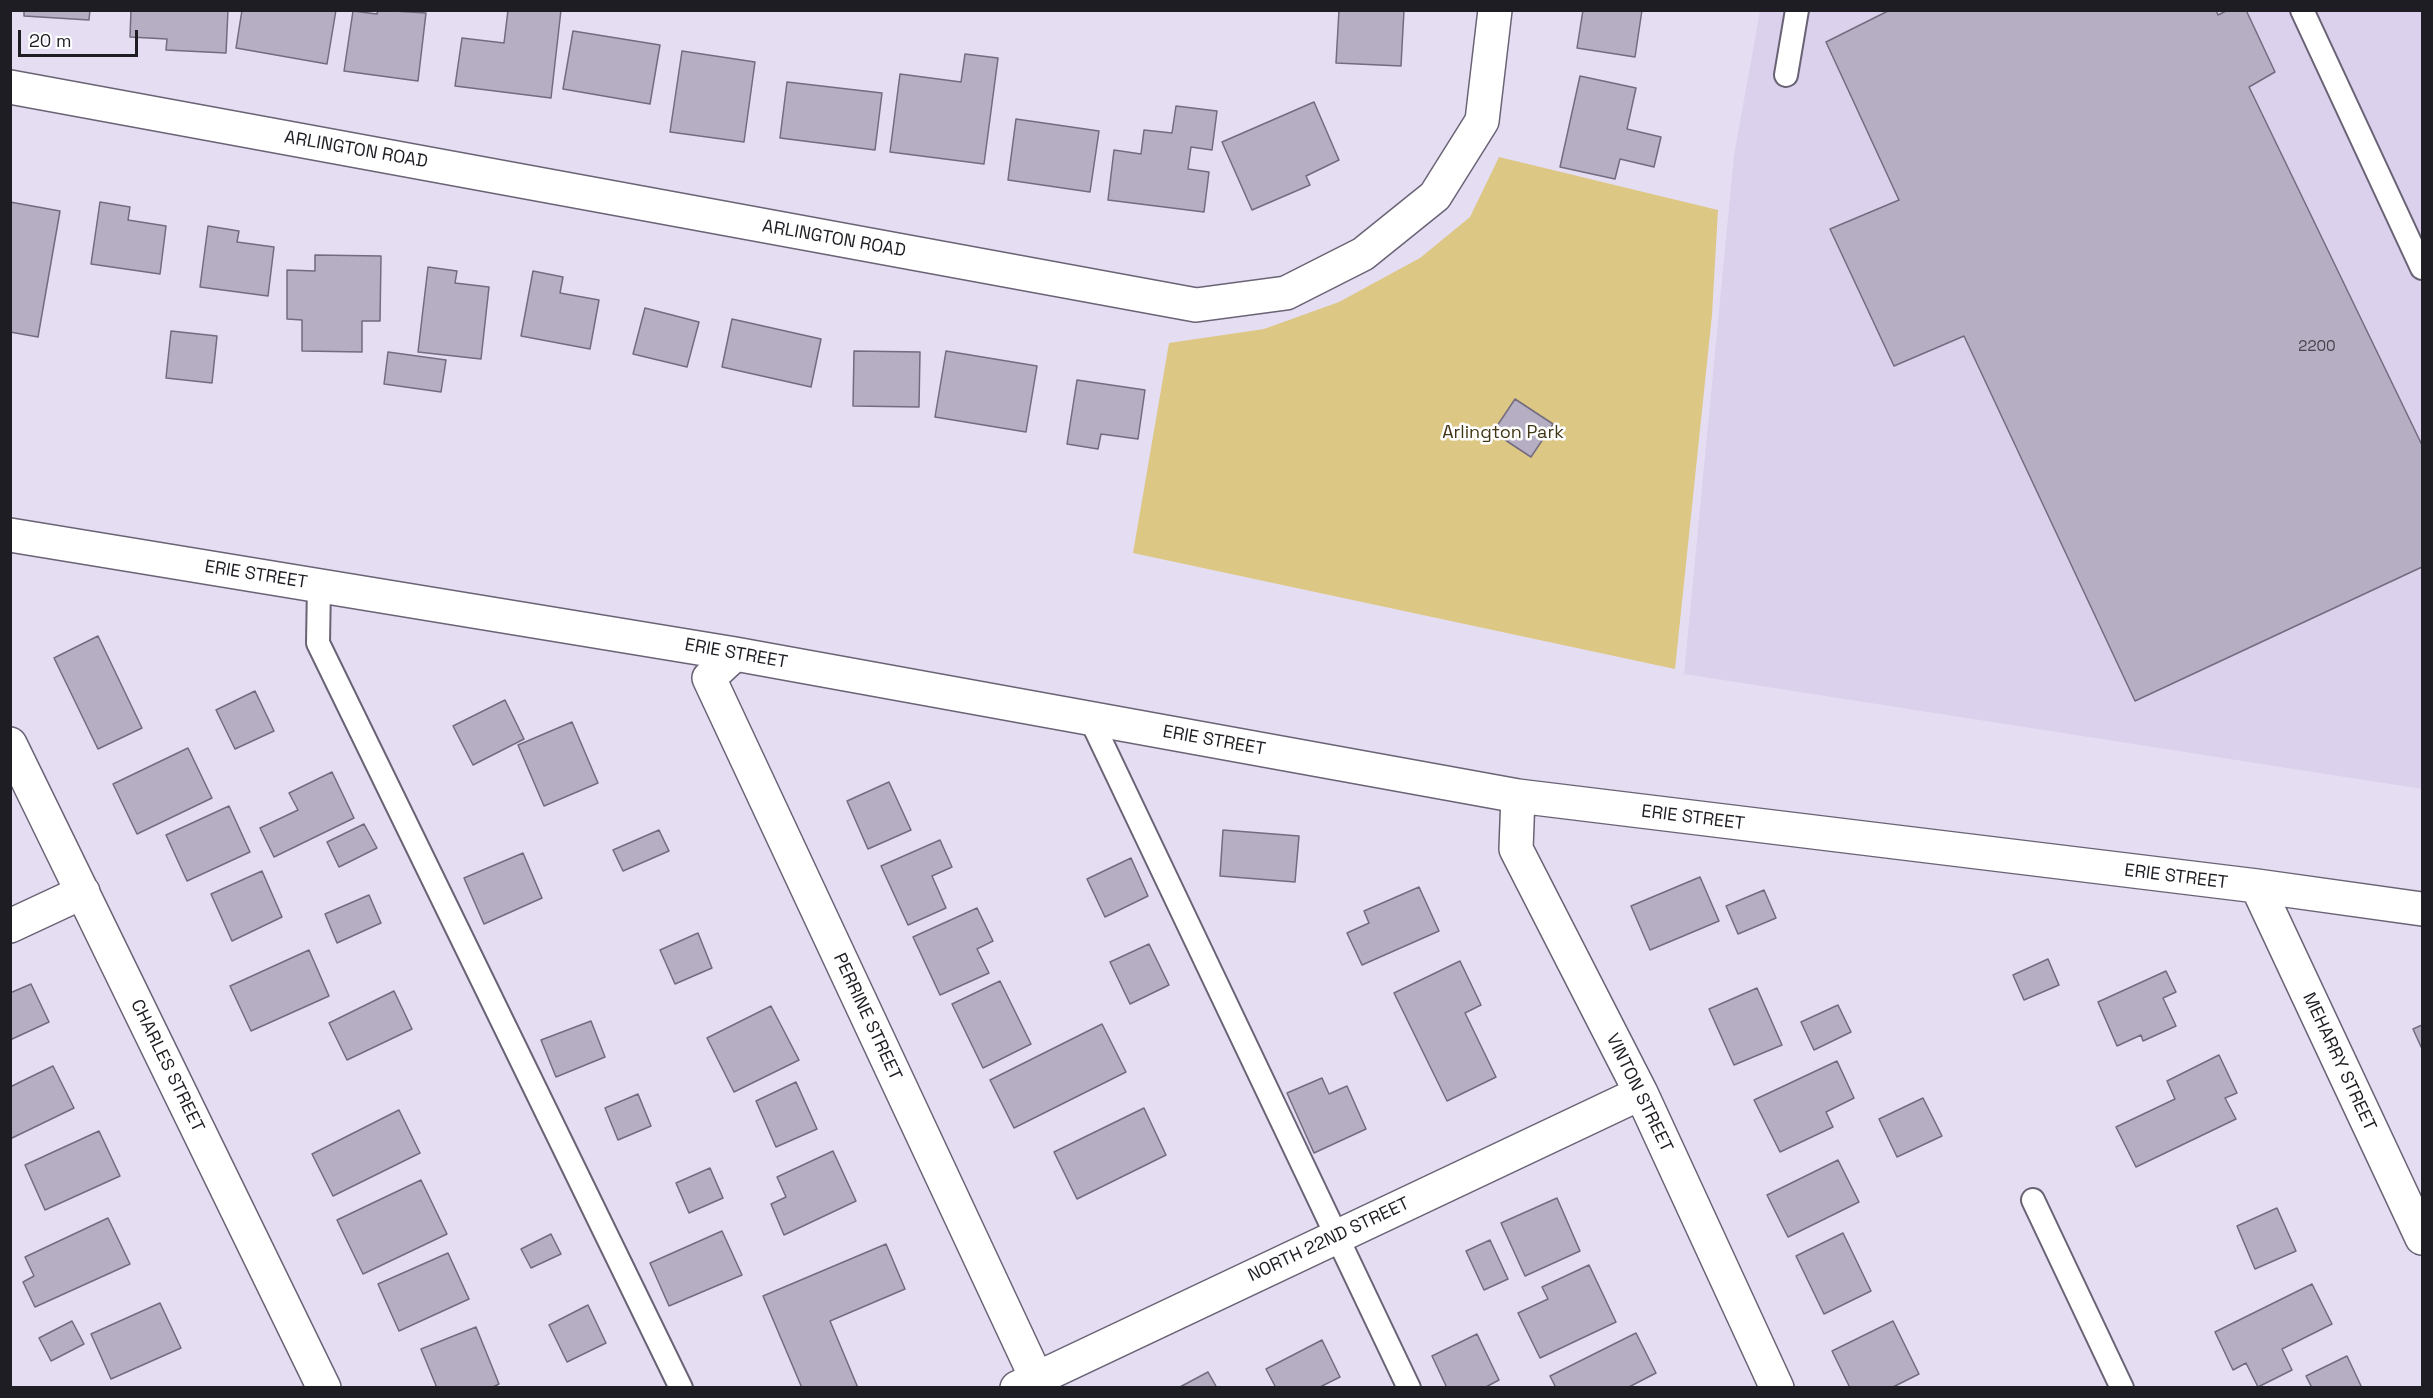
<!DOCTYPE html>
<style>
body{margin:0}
#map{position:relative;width:2433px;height:1398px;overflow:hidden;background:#e5def3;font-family:"Space Grotesk",sans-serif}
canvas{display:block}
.frame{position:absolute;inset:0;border:12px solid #1f1d24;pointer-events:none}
.scale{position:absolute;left:18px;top:30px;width:120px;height:27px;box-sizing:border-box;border:3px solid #1f1d24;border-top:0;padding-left:8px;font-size:18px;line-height:21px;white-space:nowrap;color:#1f1d24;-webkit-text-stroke:4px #fff;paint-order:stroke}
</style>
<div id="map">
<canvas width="2433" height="1398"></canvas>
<div class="frame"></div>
<div class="scale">20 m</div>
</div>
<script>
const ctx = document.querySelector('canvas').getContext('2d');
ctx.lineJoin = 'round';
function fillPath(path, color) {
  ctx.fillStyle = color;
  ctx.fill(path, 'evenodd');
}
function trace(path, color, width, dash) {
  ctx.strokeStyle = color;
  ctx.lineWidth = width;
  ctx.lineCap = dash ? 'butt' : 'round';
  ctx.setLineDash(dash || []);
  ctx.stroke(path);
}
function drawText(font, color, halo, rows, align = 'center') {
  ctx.font = font + ' "Space Grotesk",sans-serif';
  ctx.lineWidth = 5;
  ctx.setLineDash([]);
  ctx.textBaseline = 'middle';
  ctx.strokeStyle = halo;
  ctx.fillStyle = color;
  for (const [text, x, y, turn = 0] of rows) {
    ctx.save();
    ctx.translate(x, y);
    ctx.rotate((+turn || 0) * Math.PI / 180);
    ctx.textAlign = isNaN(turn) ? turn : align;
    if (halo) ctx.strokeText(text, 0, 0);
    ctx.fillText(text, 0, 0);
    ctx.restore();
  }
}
const built = new Path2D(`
 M1760 11H2422V789L1684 674 1734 155Z`);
const green = new Path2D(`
 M1499 157 1718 210 1712 315 1675 669 1133 553 1169 343 1264 329 1339 302 1420 258 1470 217Z`);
const building = new Path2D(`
 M24 10H90L89 20 24 16Z
 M131 10H228L226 53 166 50 167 39 130 37Z
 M242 10H336L327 64 236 48Z
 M378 10 426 13 418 81 344 71 353 11 377 14Z
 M508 10H561L551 98 455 86 462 38 504 43Z
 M1339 10H1404L1401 66 1336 63Z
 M1583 10H1642L1635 57 1577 48Z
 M1890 10H2216L2218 15 2228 10H2246L2275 72 2249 87 2422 445V567L2135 701 1964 336 1894 366 1830 229 1899 200 1826 42Z
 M573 31 660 45 650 104 563 89Z
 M682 51 755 62 744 142 670 132Z
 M965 54 998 58 984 164 890 152 900 74 961 82Z
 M1580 76 1636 88 1627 129 1661 137 1654 167 1620 159 1615 179 1560 167Z
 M787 82 882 93 875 150 780 138Z
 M1314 102 1339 160 1306 176 1310 185 1252 210 1222 142Z
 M1176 106 1217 111 1212 150 1191 147 1188 169 1209 172 1204 212 1108 200 1114 150 1141 154 1144 130 1172 133Z
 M1016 119 1099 131 1090 192 1008 180Z
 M10 202 60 211 38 337 10 332Z
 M100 202 130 207 128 220 166 226 160 274 91 264Z
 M208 226 239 231 237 242 274 247 268 296 200 287Z
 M315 255 381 256 380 321H362V352L302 351V320L287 319V270L315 271Z
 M428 267 457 271 455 283 489 287 481 359 418 352Z
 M533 271 563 277 560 293 599 300 590 349 521 336Z
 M645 308 699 322 687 367 633 354Z
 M732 319 821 339 811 387 722 367Z
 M171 331 217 336 212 383 166 378Z
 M854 351 920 352 919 407 853 406Z
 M946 351 1037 366 1026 432 935 417Z
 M388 352 446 360 441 392 384 384Z
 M1077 380 1145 390 1138 439 1101 434 1098 449 1067 444Z
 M1515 399 1553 424 1531 457 1493 432Z
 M98 636 142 728 98 749 54 658Z
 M255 691 274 731 235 749 216 710Z
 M505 700 524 739 473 765 453 726Z
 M572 722 598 783 544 806 518 745Z
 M188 748 212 798 137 834 113 784Z
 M332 772 354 818 274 857 260 828 298 810 289 793Z
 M889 782 911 830 868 849 847 801Z
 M229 806 250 852 187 881 166 835Z
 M364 824 377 848 339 867 327 842Z
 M659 830 669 851 623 871 613 850Z
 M1223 830 1299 836 1295 882 1220 876Z
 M940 840 952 867 932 876 946 908 908 925 881 866Z
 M523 853 542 898 484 924 464 878Z
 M1131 858 1148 896 1105 917 1087 879Z
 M262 871 282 917 232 941 211 894Z
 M1700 877 1719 921 1650 950 1631 906Z
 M1419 887 1439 931 1362 965 1347 933 1369 923 1364 911Z
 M1764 890 1776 918 1738 934 1726 906Z
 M369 895 381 923 337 943 325 914Z
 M977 908 993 941 977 949 989 973 940 995 913 937Z
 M698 933 712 968 675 984 660 950Z
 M1149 944 1169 985 1130 1004 1110 962Z
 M309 950 329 996 251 1031 230 986Z
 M2048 959 2059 985 2024 1000 2013 975Z
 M1460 961 1481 1005 1465 1013 1496 1077 1447 1101 1394 993Z
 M2166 971 2176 992 2163 998 2176 1026 2143 1041 2141 1035 2117 1046 2098 1002Z
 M1000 981 1031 1044 983 1068 952 1004Z
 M31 984 49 1022 10 1040V993Z
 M1757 988 1782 1045 1734 1065 1709 1009Z
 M394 991 412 1029 347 1060 329 1023Z
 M1838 1005 1851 1032 1814 1050 1801 1022Z
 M771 1006 799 1060 734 1092 707 1038Z
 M591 1021 605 1057 556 1077 541 1040Z
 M1102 1024 1126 1072 1014 1128 990 1080Z
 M2422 1025V1049L2413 1029Z
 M2219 1055 2237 1093 2225 1098 2236 1119 2136 1167 2116 1127 2175 1099 2167 1081Z
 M1837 1061 1854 1098 1826 1112 1833 1127 1780 1152 1754 1100Z
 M53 1066 74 1108 10 1139V1087Z
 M1322 1078 1329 1094 1347 1086 1366 1129 1314 1153 1287 1093Z
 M796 1082 817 1129 776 1147 756 1101Z
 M638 1094 651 1126 618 1140 605 1108Z
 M1923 1098 1942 1136 1897 1157 1879 1119Z
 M1144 1108 1166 1155 1077 1199 1054 1152Z
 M399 1110 420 1153 333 1196 312 1154Z
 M99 1131 120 1176 45 1210 25 1165Z
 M833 1151 856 1201 784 1235 771 1204 786 1197 777 1177Z
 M1838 1160 1859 1202 1788 1237 1767 1195Z
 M710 1168 723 1198 689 1213 676 1183Z
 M421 1180 447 1234 363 1274 337 1220Z
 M1557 1198 1580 1251 1525 1276 1501 1223Z
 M2277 1208 2296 1251 2255 1269 2237 1226Z
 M108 1218 130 1264 35 1307 23 1282 34 1276 25 1257Z
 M722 1231 742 1275 669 1306 650 1263Z
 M1843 1233 1871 1291 1824 1314 1796 1256Z
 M551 1234 561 1254 531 1268 521 1249Z
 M1490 1240 1508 1279 1484 1290 1466 1251Z
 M886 1244 905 1289 830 1321 858 1388H802L763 1296Z
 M448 1253 469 1299 399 1331 378 1284Z
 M1589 1265 1616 1322 1540 1358 1518 1313 1548 1299 1542 1287Z
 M2312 1284 2332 1324 2282 1349 2292 1370 2258 1387 2246 1363 2233 1370 2215 1332Z
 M160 1303 181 1348 111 1379 91 1334Z
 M588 1305 606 1343 567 1362 549 1325Z
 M72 1321 84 1344 51 1361 39 1338Z
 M1893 1321 1919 1374 1891 1388H1850L1832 1351Z
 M476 1327 499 1384 491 1388H437L421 1349Z
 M1636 1333 1656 1373 1627 1388H1556L1550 1376Z
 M1477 1334 1499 1380 1484 1388H1447L1432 1356Z
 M1322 1340 1340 1377 1318 1388H1276L1266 1369Z
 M2347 1356 2362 1388H2312L2306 1376Z
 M1208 1372 1217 1388H1178Z`);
const service = new Path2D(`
 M2302 10 2422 268
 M1786 75 1797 10
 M319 585 318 643 681 1388
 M1090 718 1409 1388
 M2033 1200 2122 1388`);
const minor = new Path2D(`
 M10 87 1196 305 1286 293 1363 254 1435 196 1482 121 1495 10
 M10 535 735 654 1518 796 2257 886 2422 909
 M735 654 709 678 1041 1388
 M10 744 324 1388
 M1518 796 1516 849 1641 1093 1777 1388
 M2257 886 2422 1238
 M10 926 83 892
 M1017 1388 1641 1093`);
const numberNames = [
 ["2200",2317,347]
];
const streetNames = [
 ["ARLINGTON ROAD",356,150,10],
 ["ARLINGTON ROAD",834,239,10],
 ["ERIE STREET",256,575,9],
 ["ERIE STREET",736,654,10],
 ["ERIE STREET",1214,741,10],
 ["ERIE STREET",1693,818,7],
 ["ERIE STREET",2176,877,7],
 ["PERRINE STREET",867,1017,65],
 ["MEHARRY STREET",2339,1062,65],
 ["CHARLES STREET",167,1066,64],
 ["VINTON STREET",1639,1093,64],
 ["NORTH 22ND STREET",1329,1240,-25]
];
const parkNames = [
 ["Arlington Park",1503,433]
];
fillPath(built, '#dbd1ed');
fillPath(green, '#ddc784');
fillPath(building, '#b6afc3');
trace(building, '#736c7f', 1.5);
trace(service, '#6a6375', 26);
trace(minor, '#6a6375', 36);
trace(service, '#fff', 22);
trace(minor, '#fff', 33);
drawText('15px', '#45424c', null, numberNames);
drawText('18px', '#1f1d24', '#fff', streetNames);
drawText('18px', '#413616', '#fff', parkNames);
</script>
